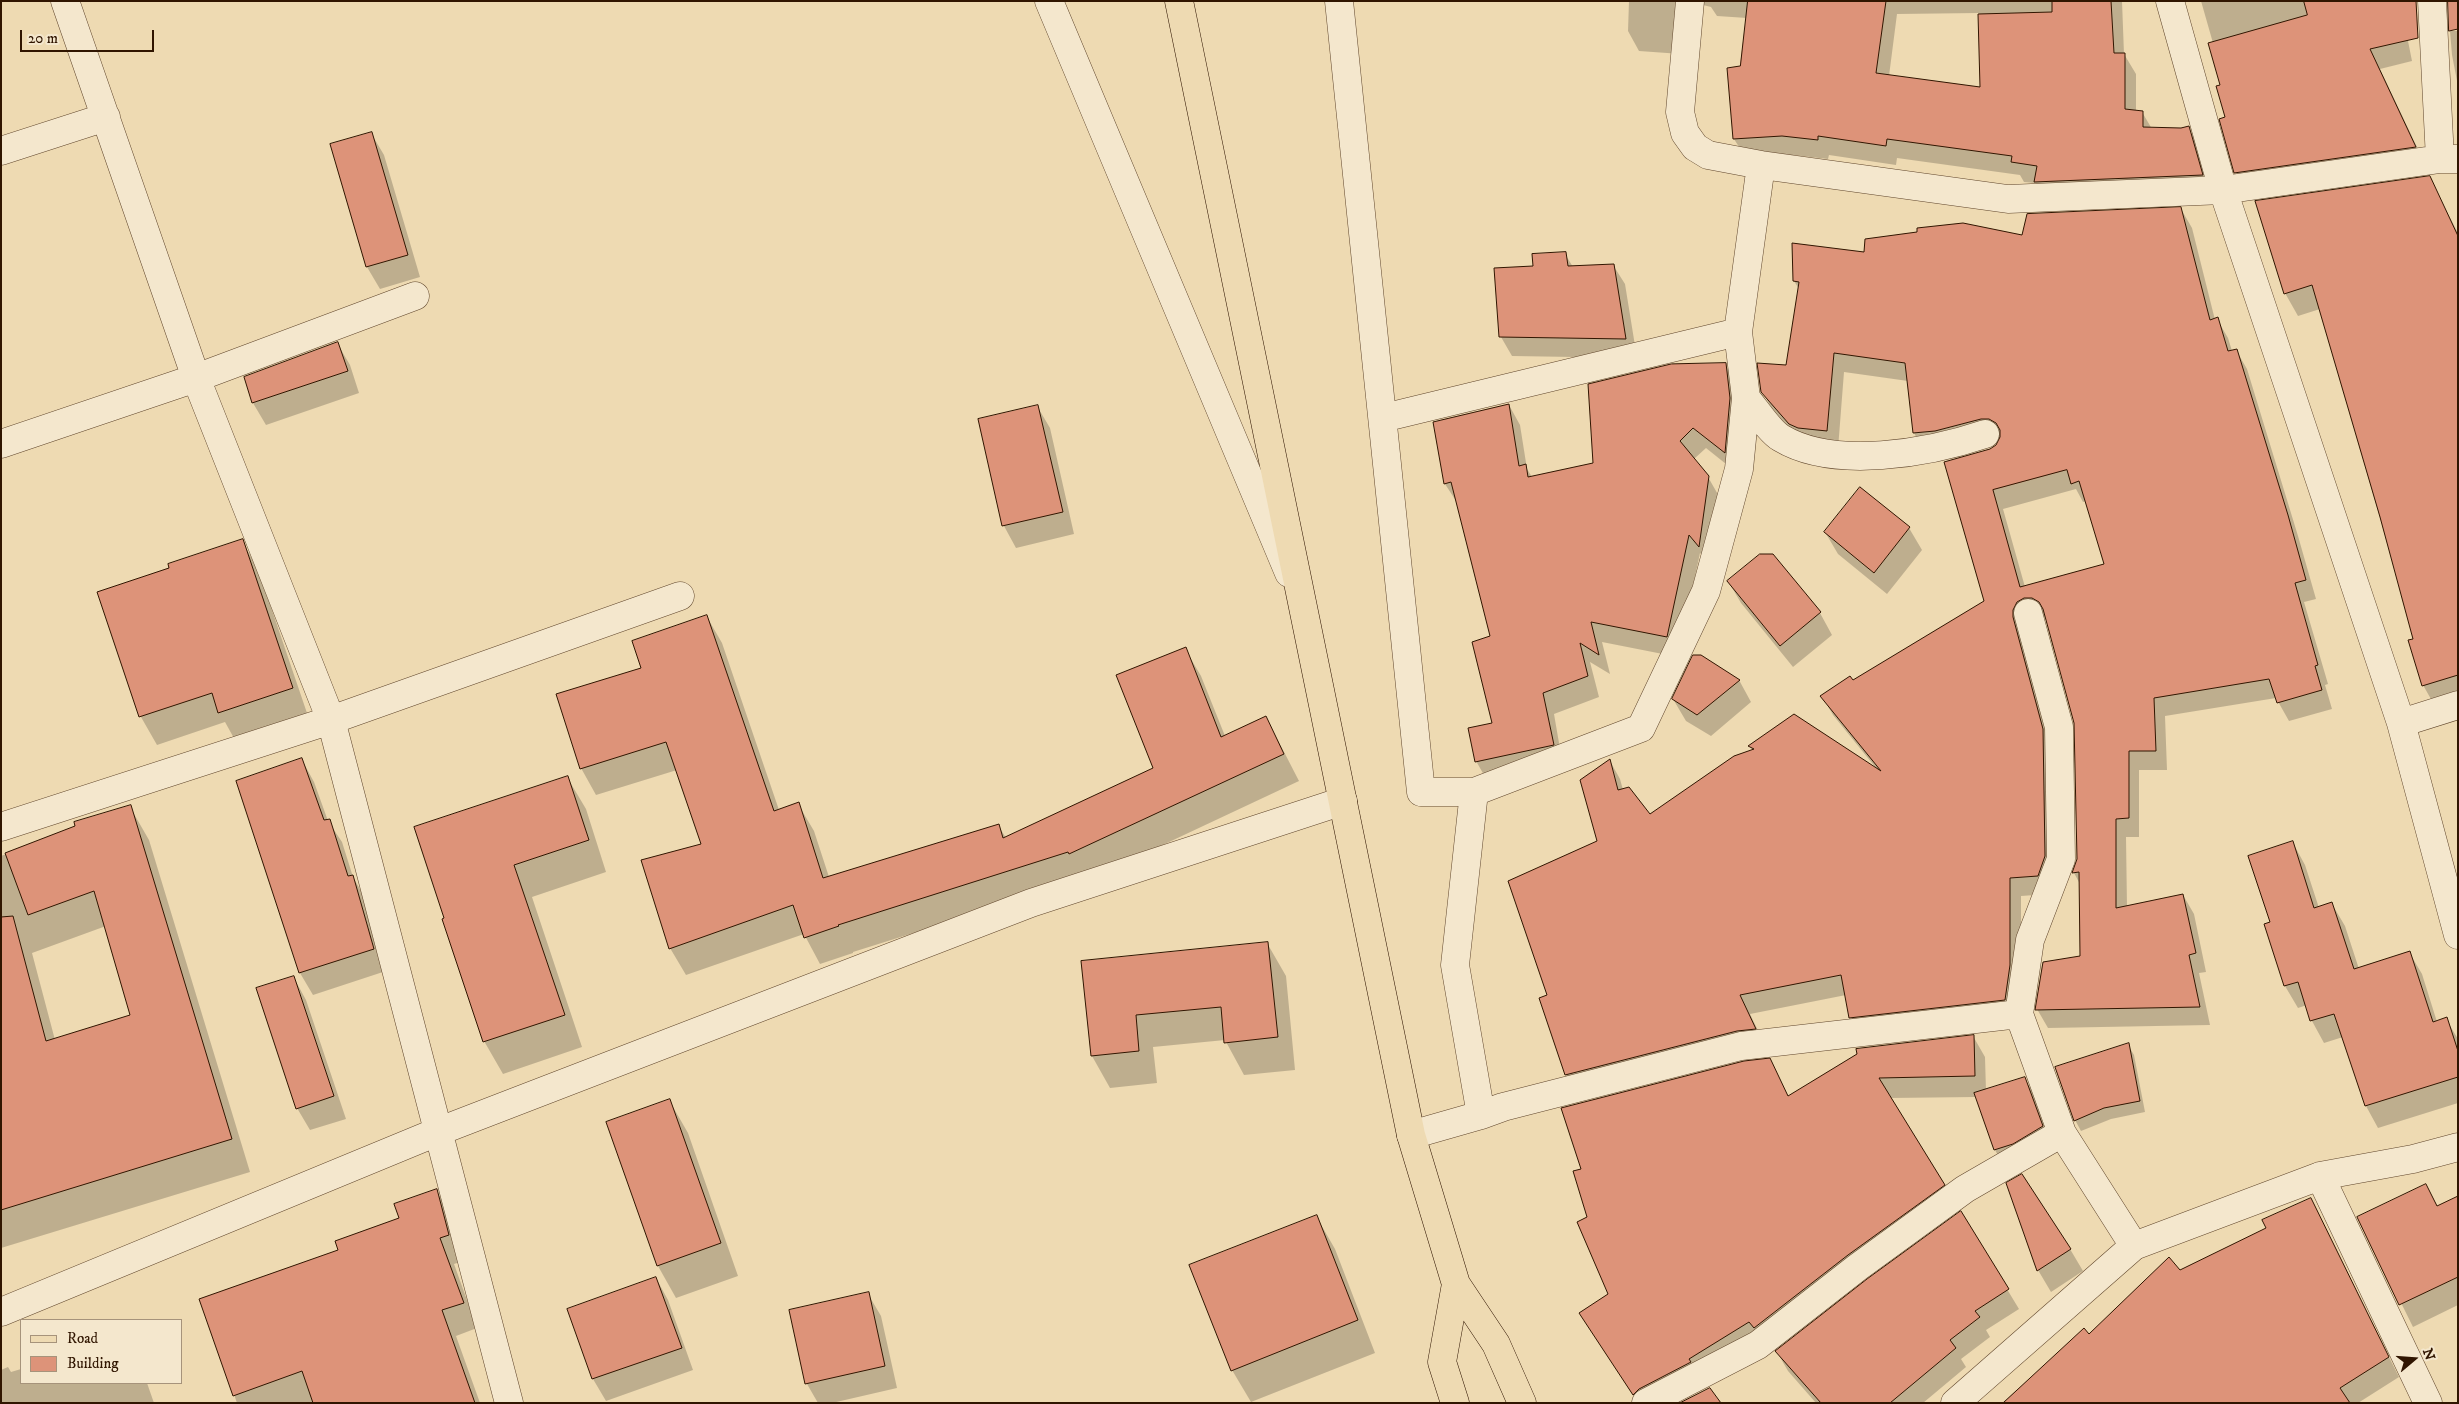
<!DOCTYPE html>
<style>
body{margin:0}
#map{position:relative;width:2459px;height:1404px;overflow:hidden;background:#eedab2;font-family:"IM FELL DW Pica",serif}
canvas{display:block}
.frame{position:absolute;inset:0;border:2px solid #301500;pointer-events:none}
.legend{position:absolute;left:20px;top:1319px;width:162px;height:65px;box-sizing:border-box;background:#f4e7cd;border:1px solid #a6937b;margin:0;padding:6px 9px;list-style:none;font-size:15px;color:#301500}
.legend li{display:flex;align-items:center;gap:10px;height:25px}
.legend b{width:25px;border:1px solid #a6937b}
.north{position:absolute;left:2389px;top:1334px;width:50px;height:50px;-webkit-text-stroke:4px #f4e7cd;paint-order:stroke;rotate:72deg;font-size:14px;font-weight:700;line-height:20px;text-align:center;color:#301500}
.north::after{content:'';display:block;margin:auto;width:18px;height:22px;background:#301500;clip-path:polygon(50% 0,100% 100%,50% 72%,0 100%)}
.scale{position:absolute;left:20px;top:30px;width:134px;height:22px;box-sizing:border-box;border:2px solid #301500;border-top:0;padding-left:6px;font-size:15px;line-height:18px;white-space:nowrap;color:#301500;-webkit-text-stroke:4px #f4e7cd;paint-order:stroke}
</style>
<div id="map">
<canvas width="2459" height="1404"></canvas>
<div class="frame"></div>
<ul class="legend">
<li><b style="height:6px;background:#eedab2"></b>Road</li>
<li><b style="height:14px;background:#dd9379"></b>Building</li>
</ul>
<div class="north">N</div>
<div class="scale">20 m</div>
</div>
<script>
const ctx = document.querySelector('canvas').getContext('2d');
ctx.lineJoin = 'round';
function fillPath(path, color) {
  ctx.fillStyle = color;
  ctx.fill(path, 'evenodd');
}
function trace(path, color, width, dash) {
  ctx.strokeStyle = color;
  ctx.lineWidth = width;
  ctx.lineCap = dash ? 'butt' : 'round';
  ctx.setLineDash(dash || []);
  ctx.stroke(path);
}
const shadow = new Path2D(`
 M1629 1H2122L2124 54 2136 74V112H2142L2152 129 2188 128 2200 147 2213 194 2046 201 2036 183 2024 182 2020 175 1897 158 1896 165 1829 155 1828 159 1793 155 1746 158 1734 139 1747 18 1717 16 1711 7 1703 5 1681 54 1639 51 1628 31ZM1979 13 1981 88 1889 76 1897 14Z
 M2201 1H2400L2412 61 2380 69 2426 166 2247 192 2236 172 2213 43Z
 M2450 31H2458V86L2452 55Z
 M371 133 384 155 420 277 380 289 367 267 331 145Z
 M2429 178 2458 233V701L2436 708 2423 685 2415 640 2320 309 2298 316 2285 293Z
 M2181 209 2192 228 2215 320 2217 319 2228 338 2232 351 2236 350 2247 369 2298 536 2316 599 2304 602 2328 684 2325 685 2332 709 2289 721 2276 698 2165 716 2167 770H2139V837H2126L2127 907 2183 895 2194 914 2206 972 2199 973 2210 1025 2048 1028 2037 1009 2081 957 2080 884 2074 873 2078 859 2075 723 2047 618 2036 616 2054 749 2049 894 2021 896V985L2016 1019 1862 1036 1851 1017 1846 995 1750 1014 1766 1047 1577 1093 1566 1075 1549 996 1599 842 1610 761 1620 779 1623 790 1649 816 1753 751 1750 746 1876 768 1833 715 1822 696 1852 681 1985 601 1990 450 1997 446 2001 438 1925 452 1914 433 1908 381 1844 372 1838 449 1801 443 1773 411 1762 391 1788 366 1799 289 1794 281 1865 254 2023 236ZM2076 489 2083 502 2087 501 2105 565 2025 587 2003 509Z
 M1565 254 1573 267 1613 265 1625 284 1637 358 1512 356 1501 337 1534 267Z
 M337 343 350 365 359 393 266 425 253 403 245 378Z
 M1725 364 1737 385 1736 472 1706 448 1694 459 1708 477 1720 498 1710 565 1700 553 1678 657 1602 642 1610 674 1590 662 1599 697 1554 714 1563 766 1488 782 1476 761 1494 724 1491 636 1458 504 1445 484 1435 423 1509 405 1520 425 1527 469 1532 477 1594 464Z
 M1037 406 1050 428 1074 534 1016 548 1004 526Z
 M1860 489 1909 528 1922 550 1887 594 1838 554 1825 532Z
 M242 541 258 569 308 716 235 740 225 722 157 745 141 717 99 593Z
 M1728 581 1820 613 1832 635 1793 667 1741 603Z
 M707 617 722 643 779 810 798 804 814 831 829 877 998 825 1006 838 1154 769 1185 649 1201 676 1225 736 1266 717 1299 781 1086 881 1085 879 853 952V953L820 964 804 934 686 975 670 948 702 845 677 770 596 795 581 768 642 669Z
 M1739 680 1751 702 1711 736 1686 721 1673 699Z
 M302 760 314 782 328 821 342 842 353 877 365 898 386 971 313 995 300 973Z
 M567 777 586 809 606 872 532 897 582 1047 503 1074 484 1041 443 919Z
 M130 807 149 840 250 1172 1 1248V856ZM106 926 132 1016 55 1040 32 953Z
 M2293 843 2305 865 2319 908 2332 904 2345 926 2359 969 2409 952 2422 974 2437 1022 2446 1019 2458 1039V1103L2378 1128 2366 1106 2343 1037 2324 1043 2312 1021 2307 1005 2298 1008 2285 986 2266 925 2271 923Z
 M1267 943 1286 976 1295 1070 1244 1075 1225 1040 1153 1047 1157 1083 1110 1088 1092 1056 1082 962Z
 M294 978 306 1000 346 1119 310 1130 297 1108Z
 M1973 1036 1985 1057 1986 1091 2024 1078 2031 1089 2048 1137 2001 1161 1995 1150 1976 1097 1890 1098 1956 1206 1860 1275 1638 1403 1581 1313 1610 1294 1588 1218 1583 1170 1769 1060 1789 1097Z
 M2128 1045 2134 1055 2145 1112 2111 1119 2081 1131 2075 1120Z
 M669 1100 688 1133 738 1276 676 1298 658 1266Z
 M2007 1184 2070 1249 2083 1271 2051 1292 2038 1270Z
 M2426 1186 2438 1207 2458 1198V1305L2413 1327 2359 1218Z
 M436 1190 451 1216 463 1261 454 1264 477 1328 456 1336 480 1403H237L201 1300 339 1251 401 1219Z
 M2310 1199 2399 1377 2358 1403H2002L2084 1330 2089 1336 2180 1271 2267 1228Z
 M1961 1213 2019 1309 1986 1330 1990 1337 1961 1359 1966 1367 1923 1403H1816L1788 1371 1777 1352Z
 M1316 1216 1335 1249 1375 1353 1251 1402 1232 1370Z
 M656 1278 668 1300 693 1370 606 1401 593 1379 568 1310Z
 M868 1294 881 1316 897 1388 832 1403H818L807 1384Z
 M8 1367 11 1372 21 1369V1383H147L154 1403H1V1370Z`);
const building = new Path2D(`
 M1748 1H1886L1876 73 1980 87 1978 14 2052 12V1H2111L2114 53H2125V109L2143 111V127L2181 128 2189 126 2203 175 2034 182 2037 166 2011 162 2012 156 1887 139 1886 146 1818 136V140L1782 136 1733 139 1727 68 1740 66Z
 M2304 1H2416L2418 38 2370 49 2416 147 2234 173 2219 119 2225 117 2216 86 2220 85 2208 43 2307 15Z
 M2448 1H2458V29L2449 31Z
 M372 132 408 255 366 267 330 144Z
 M2430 176 2458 236V675L2422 686 2408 640 2413 639 2380 517 2312 285 2284 294 2255 201Z
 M2181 207 2210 320 2218 317 2228 351 2237 349 2288 515 2306 580 2295 583 2318 665 2315 666 2322 690 2277 703 2269 679 2154 698 2156 751H2129V818L2116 819V908L2183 894 2196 953 2189 955 2200 1007 2035 1010 2043 962 2080 956 2079 872 2072 873 2077 859 2074 723 2043 609 2039 602 2032 598H2024L2017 602 2013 610V617L2043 729 2045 856 2038 876 2010 878V965L2005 1000 1849 1018 1841 975 1740 995 1756 1029 1737 1031 1565 1075 1539 998 1547 995 1508 881 1597 841 1580 780 1610 759 1618 790 1629 787 1650 814 1734 756 1754 749 1748 746 1794 714 1881 771 1820 696 1850 676 1853 680 1984 601 1944 462 1990 449 1996 445 2000 437V430L1996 423 1989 419H1981L1935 431 1913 433 1905 363 1834 353 1827 431 1798 428 1789 424 1761 392 1757 363 1786 365 1799 282 1793 281 1792 243 1864 252 1865 239 1917 232V228L1963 223 2022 235 2027 214ZM2067 470 2071 484 2079 481 2104 564 2020 587 1993 490Z
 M1566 252 1568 266 1614 264 1626 339 1499 337 1494 268 1533 266 1532 254Z
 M338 342 348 371 252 403 244 377Z
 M1726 363 1730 398 1725 453 1693 428 1680 441 1709 476 1699 547 1689 535 1667 637 1591 622 1599 655 1580 643 1588 676 1543 693 1554 745 1475 762 1468 728 1492 723 1472 642 1490 636 1451 482 1444 484 1433 422 1509 404 1519 466 1526 464 1528 477 1593 463 1588 384 1671 364Z
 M1038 405 1063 512 1002 526 978 419Z
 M1860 487 1910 527 1874 573 1824 532Z
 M243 539 293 688 218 713 212 693 139 717 97 592 169 568 168 564Z
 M1760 554H1773L1821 612 1780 646 1727 581Z
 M707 615 774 811 799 802 823 878 999 824 1003 838 1153 768 1116 675 1186 647 1221 737 1266 716 1284 754 1069 854 1068 852 838 925 839 926 804 938 793 905 669 949 641 860 701 844 666 742 580 769 556 694 641 668 632 641Z
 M1693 655H1701L1740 680 1697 715 1672 699Z
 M302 758 324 820 330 819 348 876 353 875 374 949 299 973 236 781Z
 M568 776 589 840 514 865 565 1015 483 1042 442 919 444 918 414 827Z
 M131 805 232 1139 1 1210V917L13 916 46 1041 130 1015 94 891 28 915 5 853 75 826 74 822Z
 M2293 841 2314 908 2332 902 2354 969 2410 951 2433 1022 2447 1017 2458 1051V1077L2365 1106 2334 1014 2310 1021 2298 982 2284 986 2264 924 2270 922 2248 856Z
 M1268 942 1278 1037 1224 1043 1221 1007 1136 1015 1139 1051 1091 1056 1081 961Z
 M294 976 334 1096 296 1109 256 988Z
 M1974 1035 1975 1076 1879 1078 1945 1185 1848 1255 1754 1328 1749 1322 1689 1359 1691 1362 1639 1389 1633 1395 1579 1313 1608 1294 1577 1222 1587 1217 1573 1171 1581 1169 1561 1108 1744 1061 1770 1058 1788 1096 1857 1054 1856 1049Z
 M2129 1043 2140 1101 2104 1108 2074 1121 2055 1067Z
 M2025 1077 2043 1126 2013 1144 1994 1150 1974 1093Z
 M670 1099 721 1243 657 1266 606 1122Z
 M2022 1174 2071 1249 2037 1271 2006 1183Z
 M2426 1184 2437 1206 2458 1196V1277L2399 1305 2357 1217Z
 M437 1189 449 1235 440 1238 464 1303 442 1310 475 1403H313L302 1371 233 1396 199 1299 338 1250 335 1241 399 1218 394 1204Z
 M2311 1198 2389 1357 2340 1388 2350 1403H2003L2084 1328 2089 1334 2169 1257 2180 1270 2266 1228 2262 1220Z
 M1961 1211 2009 1289 1975 1311 1980 1317 1950 1340 1956 1348 1890 1403H1821L1775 1351 1867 1279Z
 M1317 1215 1358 1320 1231 1371 1189 1265Z
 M656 1277 682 1348 592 1379 567 1309Z
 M869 1292 885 1366 805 1384 789 1310Z
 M1710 1388 1721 1403H1680Z`);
const minor = new Path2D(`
 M1049 1 1289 573
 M1339 1 1421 792H1474L1455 965 1481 1115 1411 1135
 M1690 1 1680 112 1685 133 1695 147 1708 155 1761 165
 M2170 1 2223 190 2401 723 2458 935
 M2432 1 2440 159H2458
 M1 151 106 117
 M415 296 196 378 331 720 509 1403
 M1746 398C1755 408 1769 431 1781 438 1834 470 1929 453 1985 434
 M1383 418 1738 332
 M1 444 196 378 65 1
 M2401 723 2458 705
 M1474 792 1641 728 1706 591 1739 469 1746 398 1738 332 1761 165 2008 199 2223 190 2440 159
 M1 827 331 720 680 596
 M1481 1115 1503 1107 1741 1046 2019 1014
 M2062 1133 2134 1246
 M2320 1176 2428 1403
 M1 1312 437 1132 1031 903 1343 801
 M1646 1403 1758 1345 1858 1267 1965 1189 2062 1133 2019 1014 2030 940 2061 859 2059 727 2028 613
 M1955 1403 2134 1246 2320 1176 2413 1159 2458 1147`);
const major = new Path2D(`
 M1179 1 1411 1135 1456 1284 1496 1344 1522 1403
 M1455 1403 1442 1362 1456 1284`);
fillPath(shadow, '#0003');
fillPath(building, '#dd9379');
trace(building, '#301500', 1);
trace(minor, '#60462c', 29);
trace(major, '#301500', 29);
trace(minor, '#f4e7cd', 28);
trace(major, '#eedab2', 28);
</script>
